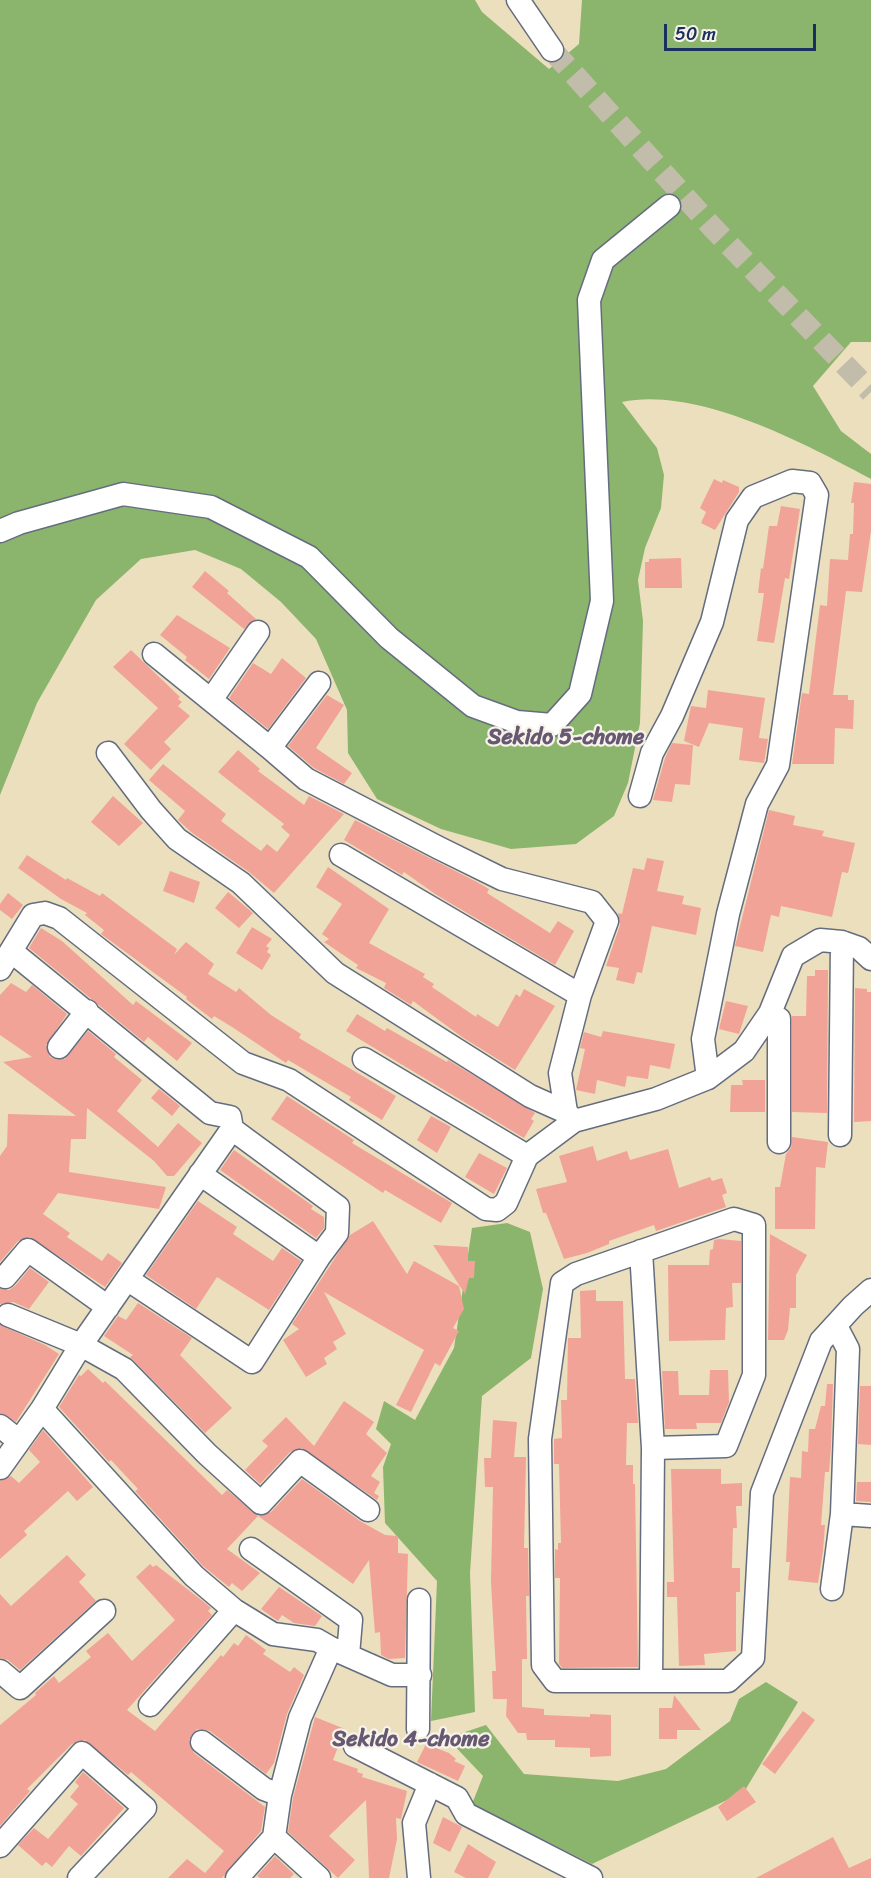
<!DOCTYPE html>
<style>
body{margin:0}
#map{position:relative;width:871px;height:1878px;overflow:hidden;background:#ecdfbd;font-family:Sriracha,sans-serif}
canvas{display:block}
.scale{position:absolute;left:664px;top:24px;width:152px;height:27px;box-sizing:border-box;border:3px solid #1b2f5e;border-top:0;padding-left:8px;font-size:18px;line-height:21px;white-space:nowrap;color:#1b2f5e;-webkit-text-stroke:4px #f7f3e8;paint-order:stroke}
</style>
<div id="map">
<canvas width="871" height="1878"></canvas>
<div class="scale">50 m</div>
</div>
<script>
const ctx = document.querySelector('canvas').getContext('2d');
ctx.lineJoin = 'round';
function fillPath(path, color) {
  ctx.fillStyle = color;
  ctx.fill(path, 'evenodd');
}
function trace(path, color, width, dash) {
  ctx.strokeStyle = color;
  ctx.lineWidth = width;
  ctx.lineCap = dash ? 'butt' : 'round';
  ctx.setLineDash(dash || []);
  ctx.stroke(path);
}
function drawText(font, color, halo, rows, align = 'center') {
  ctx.font = font + ' Sriracha,sans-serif';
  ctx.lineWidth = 4.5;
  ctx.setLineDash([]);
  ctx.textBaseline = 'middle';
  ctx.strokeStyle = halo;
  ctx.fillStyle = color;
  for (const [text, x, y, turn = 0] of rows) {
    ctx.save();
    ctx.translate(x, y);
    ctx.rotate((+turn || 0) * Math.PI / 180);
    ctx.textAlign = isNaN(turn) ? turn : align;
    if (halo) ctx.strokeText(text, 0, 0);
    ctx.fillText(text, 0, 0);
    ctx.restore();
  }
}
const forest = new Path2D(`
 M0 0H475L482 12 549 69 579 44 582 0H871V342H851L813 386 841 431 871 454V479C806 444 697 386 622 402L657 448 664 475 661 508 645 548 638 580 643 621 640 723 628 783 614 816 576 844 511 849 441 829 377 799 348 753 347 710 316 639 281 602 241 569 195 550 141 559 96 600 37 703 0 795Z
 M507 1223 530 1232 543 1289 531 1358 482 1396 470 1573 475 1712 431 1721 437 1581 385 1523 383 1467 391 1444 376 1429 384 1401 415 1420 454 1348 472 1228Z
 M766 1682 798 1702 744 1792 592 1864 472 1804 483 1776 447 1738 486 1725 524 1774 618 1781 666 1769 730 1721 739 1699Z`);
const building = new Path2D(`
 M714 479 722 483 723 480 739 487V492L715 530 701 523 706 512 700 508Z
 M854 482 871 484V531L862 592 846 591 833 695H848V700H854L853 729 835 728 834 764H792L802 693 809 694 820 605 827 606 830 559 848 560 850 534H853L854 503H851Z
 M781 506 800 509 789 579 785 578 774 643 757 641 764 593H758L761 568 763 569 769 526H777Z
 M681 558 682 588H645V562H649V559Z
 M205 571 229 591 227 593 256 619 244 629 192 587Z
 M177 615 230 648 209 679 185 660 187 657 160 635Z
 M131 650 180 697 178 699 182 702 178 706 190 716 164 742 171 749 151 770 124 744 158 708 113 667Z
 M282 658 306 678 268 729 229 698 253 663 271 674Z
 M708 690 765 698 759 738 768 739 764 763 739 760 743 728 709 723 699 747 684 741 691 706 706 708Z
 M327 695 344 705 316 748 352 773 344 784 314 768 288 746Z
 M672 743 693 745 690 785 675 784 672 802 653 800 665 758Z
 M238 750 260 769 258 771 304 805 309 796 344 814 274 893 249 872 191 832 178 820 185 811 149 780 163 764 226 814 221 821 261 851 267 844 277 852 290 835 281 827 284 824 218 772Z
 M113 796 143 823 119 846 91 822Z
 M769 810 795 816 793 825 824 831 822 836 855 843 848 873 842 872 832 917 781 906 779 917 771 915 763 952 735 946Z
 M355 820 477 882 489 889 487 893 550 933 558 921 574 931 555 965 435 894 404 872 402 875 344 840Z
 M27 855 66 880 67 878 100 896 102 893 177 949 174 955 186 942 214 964 208 974 236 992 239 988 271 1015 301 1034 299 1038 396 1096 382 1120 349 1100 351 1097 288 1060 286 1063 232 1027 214 1016 212 1019 186 999 187 997 101 934 104 930 85 915 87 913 61 899 18 868Z
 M647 858 664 861 657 891 684 896 682 904 701 908 696 935 652 926 642 973 637 972 634 984 616 980 619 968 606 966 620 925 618 913 622 914 633 868 644 870Z
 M328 867 389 909 369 943 425 974 423 977 434 984 432 987 476 1017 477 1014 498 1027 516 994 520 997 524 989 555 1006 515 1070 462 1037 413 1001 411 1005 384 988 386 983 356 968 358 965 324 942 329 939 322 934 342 904 316 887Z
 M170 871 200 882 194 903 163 891Z
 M228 892 253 913 239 928 215 908Z
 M8 893 23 905 12 919 0 910V904Z
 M252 927 272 939 266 946 269 948 267 952 271 955 262 970 236 953Z
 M41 928 62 941 133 1005 136 1001 192 1043 177 1061 148 1037 144 1042 29 948Z
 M815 970H828L827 1113 792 1112V1016H806L807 976H815Z
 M11 983 26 992 32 985 67 1014 46 1045 50 1057 65 1059 88 1031 116 1054 114 1057 142 1080 117 1111 158 1147 178 1123 202 1143 174 1176H167L154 1161 87 1108 86 1139H71L69 1172 166 1187 159 1209 58 1193 43 1214 70 1233 67 1237 102 1261 108 1253 122 1263 105 1287 30 1237 18 1241 0 1262V1156L7 1146 8 1114 76 1116 3 1062 32 1057 0 1035V995Z
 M855 988 867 989V992H871V1121L854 1122Z
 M726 1001 748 1006 739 1034 719 1029Z
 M357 1014 385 1031 387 1028 447 1062 448 1060 535 1113 531 1119 534 1121 524 1138 346 1031Z
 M603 1031 675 1044 670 1069 650 1065 648 1079 627 1076 625 1087 597 1080 595 1094 576 1090 585 1049 580 1048 584 1032 601 1037Z
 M742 1080H765V1112H730L731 1085H743Z
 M159 1089 180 1106 172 1116 151 1098Z
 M287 1096 354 1140 352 1143 452 1203 441 1223 385 1190 383 1193 271 1119Z
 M431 1116 451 1127 437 1153 417 1140Z
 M792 1137 828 1142 825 1168 816 1167 815 1229H775V1187H780L786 1154 791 1148Z
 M593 1146 597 1161 627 1151 630 1160 668 1149 679 1188 710 1177 712 1181 722 1178 727 1193 722 1195 726 1207 656 1231 654 1225 609 1241V1244L587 1253 564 1259 546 1213H543L536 1189 567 1182 559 1156Z
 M234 1150 313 1206 311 1209 324 1217V1228L316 1238 220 1170Z
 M479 1153 507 1168 494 1194 465 1177Z
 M198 1201 237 1227 233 1234 273 1261 282 1248 301 1261 269 1310 217 1277 196 1309 146 1275Z
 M373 1221 407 1274 414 1261 459 1286 464 1309 453 1328 459 1331 440 1366 435 1363 411 1412 396 1405 424 1350 324 1292 346 1334 333 1342 337 1349 324 1358 327 1364 306 1377 283 1340 299 1329 292 1324 350 1235Z
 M770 1234 807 1255 796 1275V1308H790L788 1330 784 1340H768Z
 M719 1239 741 1241V1283H732L733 1307 726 1308 725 1340 669 1341 668 1265H709L710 1250 713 1249 714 1240Z
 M433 1245 468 1247V1261H475L474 1278H469L465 1294Z
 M30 1268 49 1282 29 1309 13 1302 0 1304V1289L9 1290 15 1286Z
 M596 1290V1301H623L625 1379H635L638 1423H627L626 1465H633V1484H635L638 1667 562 1668 559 1664 560 1578H555V1549L558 1550V1543H561L559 1464H554V1439L562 1438 561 1400H567L568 1338H581L580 1291Z
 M138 1303 192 1338 180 1355 232 1408 205 1433 130 1357 133 1355 104 1336 118 1316 126 1320Z
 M0 1325 45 1345 59 1354 16 1422 0 1413Z
 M88 1369 103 1383 105 1381 222 1495 227 1490 258 1516 227 1549 260 1573 242 1591 232 1583 229 1587 203 1566 135 1491 138 1489 111 1460 109 1462 59 1407 79 1375 81 1376Z
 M710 1370H728L729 1402 721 1423H696L697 1429H665L662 1371H678L679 1395H709Z
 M827 1384H833L831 1447 829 1472H825L821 1525H825L823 1551 818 1583 788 1580 790 1562H786L790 1477 801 1478 802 1451 808 1452 809 1429H815L821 1406H825Z
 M860 1386H871V1445L858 1444Z
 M344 1401 374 1422 366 1434 387 1453 371 1476 380 1482 374 1493 379 1496 377 1500 302 1448 290 1452 260 1484 245 1470 268 1446 262 1441 286 1417 314 1446Z
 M493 1420 517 1422 514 1457H526L524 1548H528L529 1596H526L527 1659H522V1707L544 1709V1715L590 1717V1714L611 1715V1756L590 1757V1748L555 1747V1740H527L526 1733H518L506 1716 507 1699H493L492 1671H496L491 1582 493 1487H485L484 1458H491Z
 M43 1430 93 1487 77 1501 68 1491 24 1531 27 1535 0 1559V1481L11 1476 19 1483 40 1462 29 1450Z
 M671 1469H721V1484L742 1483V1506H736L737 1528H733L732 1568H740V1592H736V1651L704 1654 705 1665 679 1666 677 1597H667V1582H674Z
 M302 1479 360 1521 385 1535 398 1536V1553L408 1554 405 1658 389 1659 381 1655 380 1632 375 1633 369 1560 353 1584 258 1516 271 1512Z
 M857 1482H871V1502L856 1501Z
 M67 1555 86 1575 79 1582 96 1601 20 1670 8 1660 0 1658V1594L11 1606Z
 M150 1564 153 1567 156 1565 204 1602 211 1608 208 1611 212 1615 127 1710 155 1731 221 1655 223 1657 234 1643 238 1646 246 1635 266 1650 263 1654 290 1672 294 1667 304 1675 287 1714 274 1763 266 1774 210 1731 197 1729 189 1740 194 1753 265 1807 261 1831 222 1878H168L187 1859 205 1873 224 1851 131 1772 128 1775 85 1740 72 1744 27 1789 30 1791 0 1826V1725L36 1695 35 1693 54 1676 59 1683 91 1657 86 1651 108 1633 132 1661 175 1620 136 1577Z
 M279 1587 322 1616 315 1626 294 1623 282 1615 278 1621 261 1609Z
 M674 1695 701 1730H677V1739H659V1708H672Z
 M803 1711 815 1720 775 1774 762 1764Z
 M315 1717 345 1729 333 1760 358 1769 357 1772 363 1774 362 1777 407 1791 401 1819 396 1818 397 1839 389 1878H369L366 1800 329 1836 355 1860 338 1878 288 1832 293 1798Z
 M426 1744 449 1753 456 1759 454 1761 465 1766 458 1781 417 1762Z
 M83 1772 124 1808 81 1856 69 1846 52 1867 46 1862 42 1866 18 1845 34 1828 48 1839 78 1804 70 1797 79 1786 75 1782Z
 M744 1786 756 1802 727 1821 718 1807Z
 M443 1817 462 1827 450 1852 433 1843Z
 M833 1837 849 1868 871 1858V1878H756Z
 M468 1844 496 1862 488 1878H466L454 1872Z
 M275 1856 294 1874 290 1878H260L257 1876Z`);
const minorTunnel = new Path2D(`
 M552 50 713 228 871 392`);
const minor = new Path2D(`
 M518 0 552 50
 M0 531 19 523 123 494 211 507 309 557 389 638 473 706 517 722 552 725 580 694 602 601 589 300 603 260 669 206
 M154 654 270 748 319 683
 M211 700 258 632
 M270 748 306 779 439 848 502 879 592 902 607 921 580 995 560 1073 566 1112
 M108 753 151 810 177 839 241 883 335 973 530 1096 566 1112 574 1121
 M640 796 652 753 672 716 712 622 737 520 753 497 792 481 810 483 817 495 778 765 757 804 728 914 703 1039 708 1078
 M341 855 580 995
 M11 951 210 1113 230 1117 232 1129 338 1207 337 1233 319 1257
 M0 969 33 915 45 913 59 918 243 1063 289 1080 486 1209 497 1210 506 1203 527 1156 574 1121 656 1099 708 1078 744 1051 770 1013 793 956 820 940 842 942 859 948 871 959
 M770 1013 779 1019V1142
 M59 1047 87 1011
 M364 1059 527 1156
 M840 1135 842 942
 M641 1251 653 1448 651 1681
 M5 1277 28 1250 108 1307
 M127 1279 252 1362 319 1257 200 1174
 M8 1315 81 1345 124 1369 207 1454 261 1503 300 1461 368 1510
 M42 1409 194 1576 234 1610
 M0 1426 19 1441
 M653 1448 726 1446 754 1375V1225L734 1219 576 1274 562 1283 540 1439 543 1665 555 1681H728L753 1658 762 1493 821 1341 853 1306 871 1290
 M0 1468 42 1409 81 1345 232 1129
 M842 1514 871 1516
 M251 1549 351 1620 348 1655
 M832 1589 842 1514 848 1349 836 1326
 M0 1671 20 1688 104 1611
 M150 1705 234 1610 273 1634 317 1640 331 1648
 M418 1729 419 1600
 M202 1742 264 1789 280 1795
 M355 1746 457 1798 466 1814 591 1878
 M274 1837 319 1878
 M0 1846 82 1753 145 1808 79 1878
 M237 1878 274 1837 280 1795 300 1718 331 1648 392 1675H420
 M419 1878 414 1823 430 1784`);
const neighbourhoodNames = [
 ["Sekido 5-chome",566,738],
 ["Sekido 4-chome",411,1740]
];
fillPath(forest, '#8bb56c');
fillPath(building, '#f1a397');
trace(minorTunnel, '#c2bcaa', 22, [22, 11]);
trace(minor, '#646d7f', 25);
trace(minor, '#fff', 22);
drawText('bold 22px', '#665872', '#f7f3e8', neighbourhoodNames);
</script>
